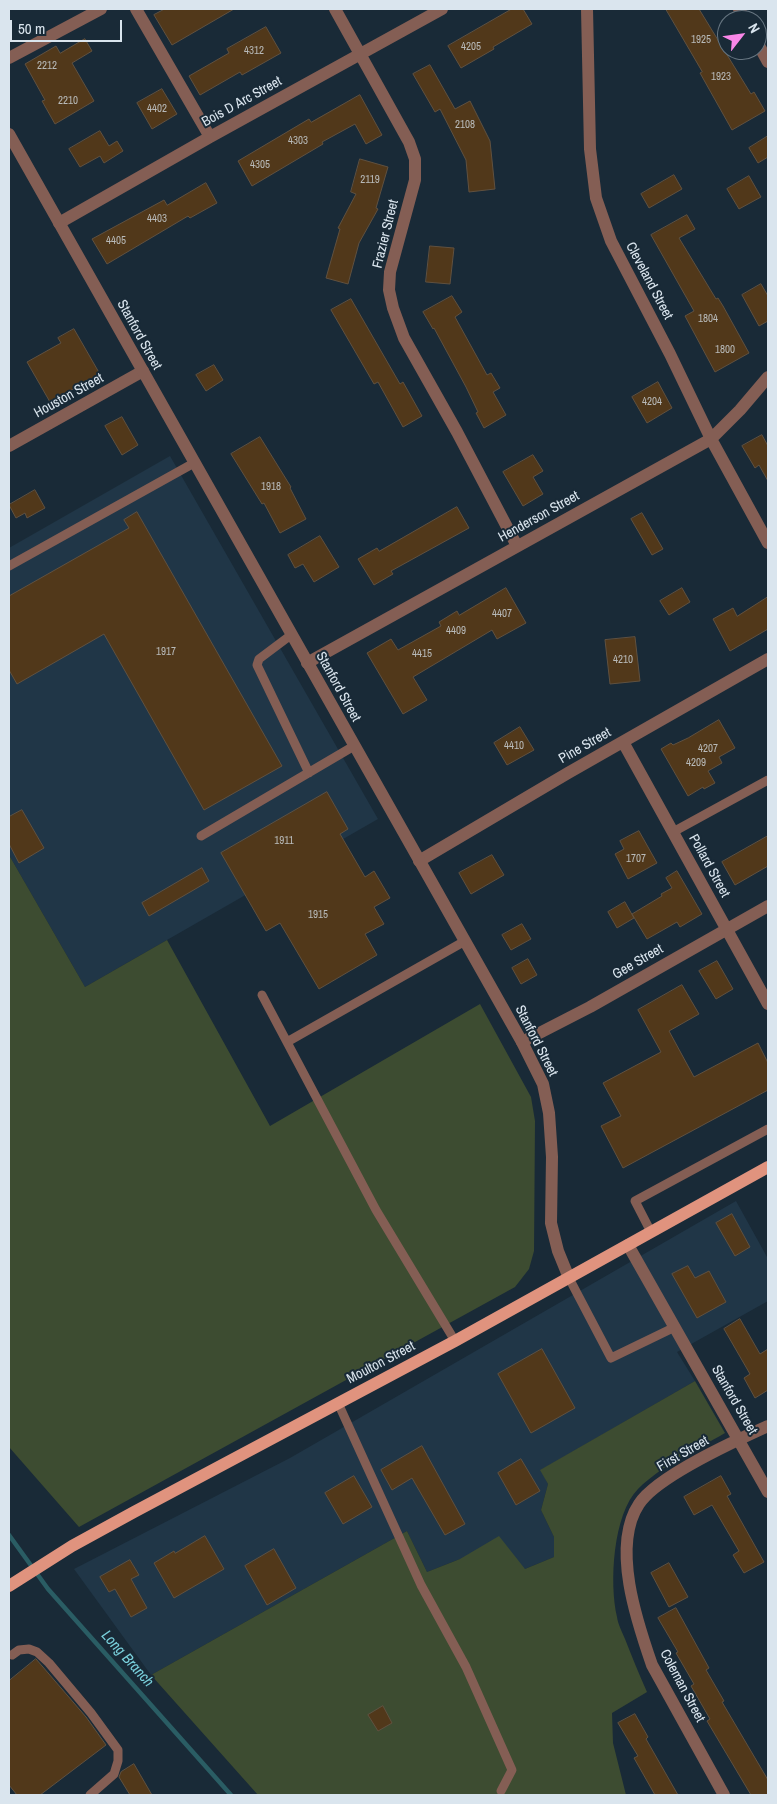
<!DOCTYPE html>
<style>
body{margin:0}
#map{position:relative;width:777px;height:1804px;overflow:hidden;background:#192a37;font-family:"Archivo Narrow",sans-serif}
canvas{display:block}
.frame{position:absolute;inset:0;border:10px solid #dae5ee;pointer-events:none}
.north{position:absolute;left:717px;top:10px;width:50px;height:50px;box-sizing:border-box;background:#192a37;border:1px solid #667580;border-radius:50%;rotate:60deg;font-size:14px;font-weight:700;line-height:20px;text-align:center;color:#dae5ee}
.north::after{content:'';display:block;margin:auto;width:18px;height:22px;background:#f987e8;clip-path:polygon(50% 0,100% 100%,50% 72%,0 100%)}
.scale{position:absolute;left:10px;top:20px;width:112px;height:22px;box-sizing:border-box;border:2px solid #dae5ee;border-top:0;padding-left:6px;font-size:15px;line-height:18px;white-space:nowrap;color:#dae5ee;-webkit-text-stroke:4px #192a37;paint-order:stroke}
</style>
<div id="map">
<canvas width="777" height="1804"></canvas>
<div class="frame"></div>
<div class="north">N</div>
<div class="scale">50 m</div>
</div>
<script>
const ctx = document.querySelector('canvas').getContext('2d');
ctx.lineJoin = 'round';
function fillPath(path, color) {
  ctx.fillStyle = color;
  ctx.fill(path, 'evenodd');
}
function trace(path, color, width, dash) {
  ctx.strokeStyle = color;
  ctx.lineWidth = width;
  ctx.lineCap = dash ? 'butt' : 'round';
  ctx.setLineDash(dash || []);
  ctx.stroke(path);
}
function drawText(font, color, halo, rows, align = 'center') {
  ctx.font = font + ' "Archivo Narrow",sans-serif';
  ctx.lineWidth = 4;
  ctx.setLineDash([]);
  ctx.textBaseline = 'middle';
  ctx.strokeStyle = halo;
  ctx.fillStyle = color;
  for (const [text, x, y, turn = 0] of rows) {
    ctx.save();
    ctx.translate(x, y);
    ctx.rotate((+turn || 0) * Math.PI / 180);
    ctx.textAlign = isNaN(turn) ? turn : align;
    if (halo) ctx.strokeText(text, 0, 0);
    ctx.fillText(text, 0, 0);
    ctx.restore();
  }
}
const built = new Path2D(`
 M170 456 378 819 85 987 9 855V548Z
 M736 1201 767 1257 768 1256V1301L677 1352 695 1381 541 1470 548 1484 541 1510 554 1537V1557L525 1569 460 1559 427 1572 407 1531 151 1675 74 1569 290 1458Z`);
const green = new Path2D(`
 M9 855 85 987 167 940 270 1126 480 1004 531 1097 535 1121 534 1251 529 1269 515 1287 79 1527 9 1447Z
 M695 1381 725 1433C696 1450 662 1465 638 1489 613 1514 609 1583 617 1617 618 1624 622 1632 625 1639 632 1657 639 1674 647 1692L612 1713 613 1743 626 1795H258L151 1675 407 1531 427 1572 460 1559 499 1536 525 1569 554 1557V1537L541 1510 548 1484 540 1470Z`);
const stream = new Path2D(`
 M9 1535 48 1589 231 1795`);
const building = new Path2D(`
 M165 9H234L172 45 154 15Z
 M512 9H523L532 24 493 47 494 49 461 68 448 46Z
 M666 9H699L751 94 754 92 765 111 732 130 700 73 702 72Z
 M266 27 281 53 242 75 240 72 200 95 189 76 229 53 227 49Z
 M85 39 92 51 72 63 94 101 55 124 42 101 45 100 25 64 56 46 60 53Z
 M430 65 455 109 470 101 490 141 495 189 469 192 466 160 440 109 435 112 413 74Z
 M162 89 177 114 152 129 137 103Z
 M360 95 382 135 366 144 355 124 322 142 323 144 252 186 238 161 309 119 311 122Z
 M100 131 109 146 117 141 123 151 104 163 100 156 80 167 69 149Z
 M768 136V157L758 163 749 148Z
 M360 159 388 167 376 208 378 209 359 243 348 284 326 278 340 229 338 228 356 194 351 192Z
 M674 175 682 189 649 208 641 194Z
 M749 176 761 197 739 209 727 189Z
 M206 183 217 203 190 218 188 216 107 264 92 239 164 200 167 205Z
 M687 215 695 229 679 238 716 299 718 298 723 306 749 353 715 372 685 316 694 311 651 235Z
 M430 246 454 248 450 284 426 282Z
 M761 284 768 296V321L759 326 742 295Z
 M452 296 462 312 455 317 487 375 491 373 500 388 493 392 506 415 484 428 476 413 478 412 466 387 434 328 433 329 423 312Z
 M351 299 400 384 403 382 422 416 403 427 378 382 374 384 331 310Z
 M74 329 101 376 85 385 84 383 50 402 27 362 61 343 58 338Z
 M214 365 223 380 206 391 196 375Z
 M658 382 672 408 647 423 632 397Z
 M122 417 138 445 122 455 105 426Z
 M762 435 768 446V481L759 465 755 468 742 446Z
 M260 437 291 487 290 488 306 519 280 533 264 503 262 504 231 454Z
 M533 455 543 471 533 477 543 494 523 506 503 472Z
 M35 490 45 508 27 518 25 513 16 518 9 505Z
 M457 507 469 528 391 571 393 574 374 585 358 559 377 548 379 551Z
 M137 512 282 766 204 810 104 634 17 684 9 670V596L129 528 124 520Z
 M642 513 663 549 652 555 631 519Z
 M320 536 339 567 314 582 303 564 295 568 288 555Z
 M506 588 526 623 497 639 492 630 413 677 427 700 403 714 367 653 391 639 398 650 441 626 439 622 457 611 459 615Z
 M682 588 690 602 669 615 660 601Z
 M768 597V629L730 651 713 619 733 608 737 616Z
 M635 637 640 681 610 684 605 640Z
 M719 720 735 748 719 757 722 763 708 771 715 783 704 789 703 787 688 796 661 749 671 743 673 745 688 738Z
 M520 727 534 750 507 765 494 743Z
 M327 792 348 829 340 834 365 877 374 871 390 898 374 907 384 924 365 934 377 955 319 989 280 923 266 931 221 853Z
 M22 810 44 848 19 863 9 844V817Z
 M639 831 657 863 628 879 615 854 624 849 620 841Z
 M768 836V866L735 885 722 862Z
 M492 855 504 875 471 894 459 873Z
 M202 868 209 881 149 916 142 903Z
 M677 871 702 914 680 927 677 922 647 939 632 914 662 896 661 894 672 888 666 878Z
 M625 902 634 918 617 928 608 912Z
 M522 924 531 939 511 950 502 935Z
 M528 959 537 975 521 984 512 968Z
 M717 961 733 989 716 999 699 971Z
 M682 985 699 1014 669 1031 694 1077 758 1043 768 1063V1090L623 1168 601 1126 621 1116 603 1083 661 1052 638 1010Z
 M732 1214 750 1247 735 1256 716 1223Z
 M688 1266 695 1278 709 1271 726 1302 697 1318 672 1274Z
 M740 1319 760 1354 768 1349V1390L755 1398 744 1378 750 1374 724 1329Z
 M542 1349 575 1408 531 1433 498 1374Z
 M422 1446 465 1524 445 1535 412 1478 392 1490 381 1470Z
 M521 1459 540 1491 516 1505 498 1473Z
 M354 1476 372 1507 343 1524 325 1493Z
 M721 1476 731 1494 727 1496 764 1562 744 1573 733 1555 739 1551 712 1505 694 1515 684 1497Z
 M205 1536 224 1569 174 1598 154 1563 174 1551 175 1553Z
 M274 1549 296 1588 267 1605 245 1566Z
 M130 1560 139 1575 131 1579 147 1608 131 1617 115 1589 109 1592 100 1577Z
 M669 1563 688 1597 669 1607 651 1573Z
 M676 1608 709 1668 706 1670 724 1701 722 1702 768 1780V1795H751L707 1721 710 1719 691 1686 694 1684 676 1653 678 1652 658 1618Z
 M36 1659 86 1717 106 1745 40 1795H17L9 1785V1681Z
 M383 1706 392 1723 378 1731 368 1715Z
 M635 1714 648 1737 646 1739 678 1795H655L634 1758 638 1756 618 1723Z
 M134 1764 152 1795H130L119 1777 121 1772Z`);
const service = new Path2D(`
 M9 566 194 463
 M291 635 259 659 257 665 309 773
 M673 832 768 780
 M201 836 354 746
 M262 995 376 1210 455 1341
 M287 1042 465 941
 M651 1232 635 1201 768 1129
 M569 1278 611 1358 675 1327
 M338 1403 421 1585 466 1667 512 1770 501 1791
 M12 1655 19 1650 29 1649 37 1652 49 1663 91 1713 118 1750V1761L114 1774 90 1795`);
const minor = new Path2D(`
 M136 9 210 137
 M335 9 409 142 415 159V180L390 272 389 290 393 308 404 338 457 432 517 546
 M587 9 590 149 596 198 611 241 670 354 711 439 768 543
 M739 9 745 20
 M757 42 768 62
 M9 58 101 9
 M59 223 210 137 442 9
 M9 446 143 371
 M307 663 711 439 740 410 768 377
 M623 742 768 1004
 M419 861 568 773 768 659
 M522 1042 590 1007 768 906
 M628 1245 768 1492
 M724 1795 652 1665C637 1622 611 1546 639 1504 657 1476 737 1440 768 1426`);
const tertiary = new Path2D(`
 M9 134 522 1042 543 1084 549 1113 552 1157 551 1223 558 1251 569 1278`);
const primary = new Path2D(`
 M9 1586 72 1546 134 1512 455 1341 768 1167`);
const numberNames = [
 ["1925",701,40],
 ["4205",471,47],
 ["4312",254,51],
 ["2212",47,66],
 ["1923",721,77],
 ["2210",68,101],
 ["4402",157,109],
 ["2108",465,125],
 ["4303",298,141],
 ["4305",260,165],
 ["2119",370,180],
 ["4403",157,219],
 ["4405",116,241],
 ["1804",708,319],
 ["1800",725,350],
 ["4204",652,402],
 ["1918",271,487],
 ["4407",502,614],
 ["4409",456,631],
 ["1917",166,652],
 ["4415",422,654],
 ["4210",623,660],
 ["4410",514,746],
 ["4207",708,749],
 ["4209",696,763],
 ["1911",284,841],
 ["1707",636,859],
 ["1915",318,915]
];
const streetNames = [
 ["Bois D Arc Street",242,102,-29],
 ["Frazier Street",386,234,-76],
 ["Cleveland Street",649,281,62],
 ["Stanford Street",139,335,61],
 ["Houston Street",69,396,-29],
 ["Henderson Street",539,517,-29],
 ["Stanford Street",338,687,61],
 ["Pine Street",585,746,-30],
 ["Pollard Street",709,866,61],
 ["Gee Street",638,962,-30],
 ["Stanford Street",536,1041,63],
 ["Moulton Street",381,1363,-28],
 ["Stanford Street",734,1400,60],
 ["First Street",683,1454,-30],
 ["Coleman Street",682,1686,62]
];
const waterNames = [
 ["Long Branch",127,1659,48]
];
fillPath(built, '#203647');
fillPath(green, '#3d4c31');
trace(stream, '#2a5d64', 4.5);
fillPath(building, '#51381a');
trace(building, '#605140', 1);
trace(service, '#845e54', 9);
trace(minor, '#845e54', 12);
trace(tertiary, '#845e54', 12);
trace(primary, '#e0937e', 12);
drawText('11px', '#b8bab9', null, numberNames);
drawText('14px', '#dae5ee', '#192a37', streetNames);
drawText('italic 15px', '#79d0dc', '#192a37', waterNames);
</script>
